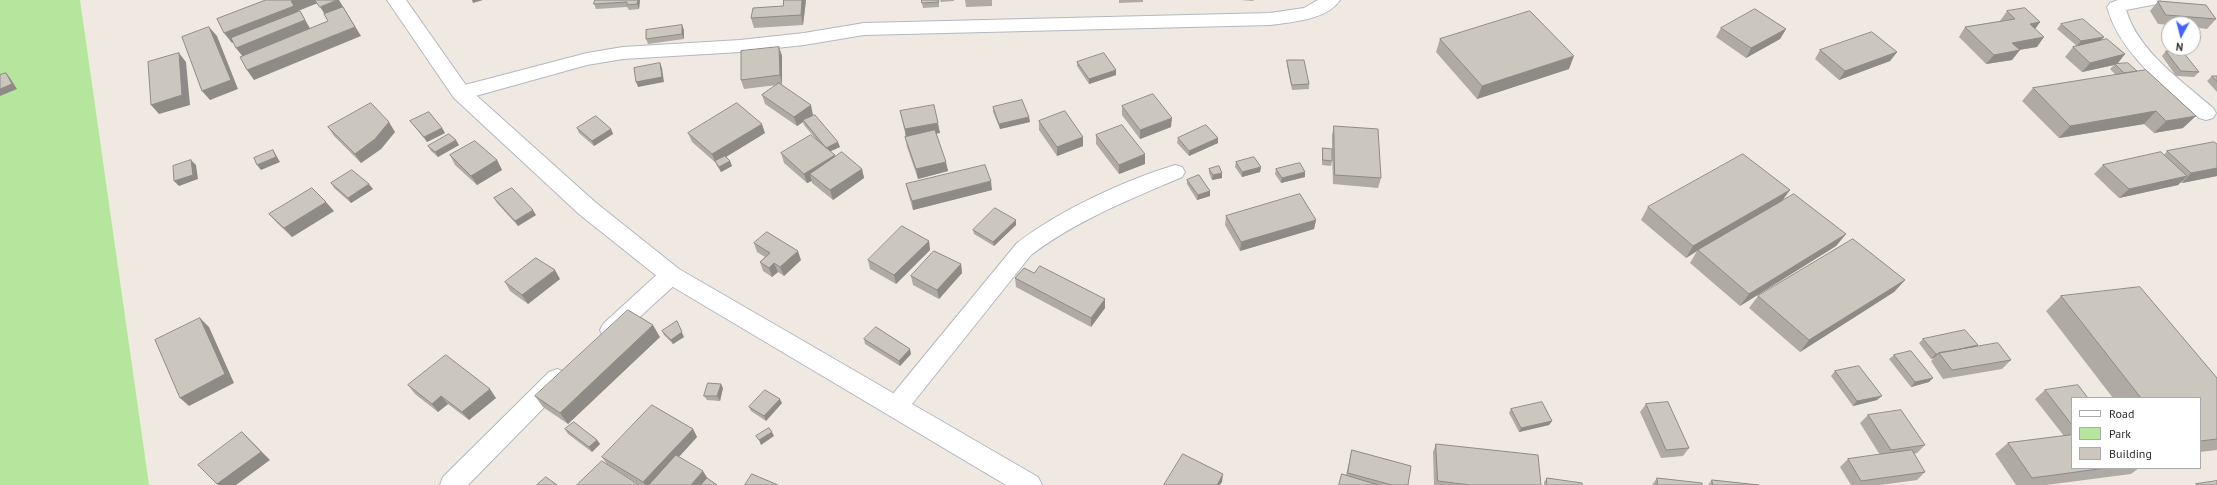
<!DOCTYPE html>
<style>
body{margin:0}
#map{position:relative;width:2217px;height:485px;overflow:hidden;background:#efe9e1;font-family:"PT Sans",sans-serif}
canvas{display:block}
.legend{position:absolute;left:2071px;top:397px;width:130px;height:72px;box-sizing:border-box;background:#fff;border:1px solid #ababab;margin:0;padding:5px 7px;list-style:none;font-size:12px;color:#2e2e2e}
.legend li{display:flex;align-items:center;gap:8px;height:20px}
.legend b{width:20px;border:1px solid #ababab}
.north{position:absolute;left:2161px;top:16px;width:40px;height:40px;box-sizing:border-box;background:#fff;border:1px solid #ababab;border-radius:50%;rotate:187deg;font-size:11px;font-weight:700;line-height:16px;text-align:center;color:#2e2e2e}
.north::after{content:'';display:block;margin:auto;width:14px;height:18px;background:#4264fb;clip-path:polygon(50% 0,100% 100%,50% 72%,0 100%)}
</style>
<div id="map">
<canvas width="2217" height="485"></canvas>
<ul class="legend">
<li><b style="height:5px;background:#fff"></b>Road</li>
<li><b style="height:11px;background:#b6e59e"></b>Park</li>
<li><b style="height:11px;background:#cbc7bf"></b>Building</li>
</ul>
<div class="north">N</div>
</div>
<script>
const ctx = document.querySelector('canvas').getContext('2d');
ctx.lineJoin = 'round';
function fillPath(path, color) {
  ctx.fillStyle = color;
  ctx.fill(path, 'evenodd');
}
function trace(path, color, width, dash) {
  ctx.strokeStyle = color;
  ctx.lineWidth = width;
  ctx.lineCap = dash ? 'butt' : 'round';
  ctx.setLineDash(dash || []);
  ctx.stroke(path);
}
const green = new Path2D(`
 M0 0H80L149 485H0Z`);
const street = new Path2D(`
 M1318 0H1340C1327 20 1291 22 1270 25L864 35 804 45 740 52 623 59 587 65 461 100 454 98 452 93 454 88 461 86 587 53 623 47 740 40 804 33 864 23 1270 13 1304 8Z
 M2118 0H2160L2157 4 2126 10C2138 51 2182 81 2213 108L2216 113 2213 118 2206 120 2199 118C2164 86 2120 54 2107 7L2110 3Z
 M1175 165 1182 167 1185 172 1182 177C1129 200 1077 220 1031 255L904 414 896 417 888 414 884 407 888 400 1017 243C1060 210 1123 181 1175 165Z
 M671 266 679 269 682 275 679 281 619 336 611 339 603 336 600 330 603 324 663 269Z
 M557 369 565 372 568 379 565 386 468 485H440L443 477 549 372Z`);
const secondary = new Path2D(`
 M387 0H406L468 88 595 202 679 269 1038 477 1042 485H1006L663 281 579 214 454 98Z`);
const wall = new Path2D(`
 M640 0 639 9 629 10 627 7 596 9 594 4Z
 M784 0H806L803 25 754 28 751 18 783 6Z
 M939 0V7L923 8 922 3Z
 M940 0H954V1L941 2Z
 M965 0H992V6L966 7Z
 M1119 0H1143V2L1119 3Z
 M1240 0H1254L1253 1Z
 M2158 1 2216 19 2207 29 2193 27V24H2169V25L2158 24 2150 11Z
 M2007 11 2040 22 2035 29 2037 47 2019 50 2012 60 1986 64 1959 37 1965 27 2001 21H2000Z
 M2061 24 2104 37 2100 41 2125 54 2118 63 2183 128 2154 133 2144 124 2059 138 2022 101 2033 88 2116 75 2110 69 2114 65 2082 72 2065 57 2073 47 2089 44 2077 46 2057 29Z
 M1721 28 1786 29 1780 39 1746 58 1716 37Z
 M684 30V39L648 44 646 39Z
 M1440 39 1569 69 1477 99 1436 52Z
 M779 47 782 56V84H781L813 115 810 117 840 147 830 151 835 157 862 169 864 178 833 200 812 183V181L807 183 784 163 781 153 816 139 804 125 803 122 797 126 765 104 762 95 777 85 744 89 741 80Z
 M1820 50 1897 52 1890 61 1839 80 1815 59Z
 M2166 51 2199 72 2194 77 2176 76 2162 56Z
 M1287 60 1309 84V89L1292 90 1287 65Z
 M1077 62 1116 75 1089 84 1077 66Z
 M2212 76H2217V92L2207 81Z
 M1122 106 1171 127 1140 139 1122 115Z
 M993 107 1029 117 1030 122 1000 129 993 112Z
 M900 111 940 133H936L948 171 918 179 907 147 905 137H906Z
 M410 121 442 128 445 133 427 142 414 126Z
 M1039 121 1083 137V146L1057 156 1039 130Z
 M1334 126 1381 178 1378 188 1333 184 1332 153V161L1331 166 1322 165V153L1323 148 1332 149V135Z
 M328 127 395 132 381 149 361 163 334 136Z
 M577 128 611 129 613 134 594 146 579 133Z
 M688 133H765L726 157 730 161 732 166 721 172 717 166 716 163 692 142Z
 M1096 135 1145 164 1119 174 1096 144Z
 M1178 138H1218V143L1189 156 1177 143Z
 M2217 144V176L2182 183 2181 182 2178 185 2119 198 2094 174 2103 165 2164 155 2167 151Z
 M459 145 438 157 431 151 428 146Z
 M450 155 497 160 502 170 477 185 455 165Z
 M1236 162 1261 167 1260 172 1242 177 1235 167Z
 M1209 169 1222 173V178L1212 180 1209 173Z
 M1276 169 1305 177 1281 183 1275 174Z
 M1187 180 1210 191V196L1197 200 1187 184Z
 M331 183 373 189 351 203 334 188Z
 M906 184 992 190 913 210 908 193Z
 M1790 190 1782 201 1846 234 1836 246 1740 306 1690 263 1697 251 1686 258 1641 220 1648 207Z
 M494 198 536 215 518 226 497 203Z
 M334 211 292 237 277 223 269 214Z
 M1226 216 1316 220 1314 229 1240 251 1225 225Z
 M1016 220V225L994 246 974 234 973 230Z
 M929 241 930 250 896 284 870 269 868 260Z
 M754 243 801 260 784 276 778 272 772 277 763 271 760 262 765 257 757 252Z
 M961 264 962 273 939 299 913 285 911 276Z
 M1034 273 1105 299V308L1091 327 1016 287 1015 278Z
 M560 279 528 304 510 291 505 282Z
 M1905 280 1894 292 1800 352 1749 308 1758 296Z
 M2061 296 2217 378V450L2200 452V398H2113L2046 311Z
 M662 331 684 337 673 344 664 335Z
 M660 337 568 424 543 407 535 396Z
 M864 339 911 354 900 366 865 344Z
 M1923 339 1976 347 2011 360 2002 369 1943 379 1931 361 1934 358 1931 359 1919 343Z
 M1894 355 1929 382 1911 387 1889 359Z
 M1835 371 1877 400 1853 406 1831 376Z
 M408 385 496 398 469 420 448 404 438 412 415 394Z
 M723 388 720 401 707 400 704 396Z
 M2045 390 2072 398V468H2139L2131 474 2046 485H2016L1995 454 2008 443 2064 436 2035 399Z
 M782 403 766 421 751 411 749 407Z
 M1646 404 1689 448 1683 456 1661 458 1640 412Z
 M1511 409 1552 421 1549 425 1519 432 1509 413Z
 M1868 415 1925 445 1917 453 1914 454 1925 472 1917 480 1880 485H1851L1840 467 1848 459 1880 455 1860 423Z
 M565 429 597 440 600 444 592 452 568 434Z
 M693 429 697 437 679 457 708 479 717 485H640L607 464 602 457Z
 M1436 444 1541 485H1434L1433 452Z
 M1352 450 1408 485H1339L1342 474 1346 475 1350 458Z
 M1547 478 1582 485H1544V482Z
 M1657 478 1702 485H1652Z
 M1712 480 1759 485H1708Z`);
const shadedWall = new Path2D(`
 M294 0H316L318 3 298 11 301 15 232 43 224 33Z
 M337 0H339L361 36 254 80 247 70 355 27 326 16 320 7Z
 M472 0H483L473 3Z
 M638 0H640L639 9 637 4Z
 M802 0H806L803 25 801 15Z
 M300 11 311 30 243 57 236 48Z
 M2040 22 2033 32 2030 24Z
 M682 25 684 30V39L682 34Z
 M209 27 217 36 238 89 210 100 202 91Z
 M1786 29 1780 39 1746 58 1751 48Z
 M2044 37 2037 47 2005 52 2012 43Z
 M2104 37 2099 42 2077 46 2081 41Z
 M779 47 782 56V84L780 75Z
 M2020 50 2012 60 1986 64 1994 55Z
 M1897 52 1890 61 1839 80 1845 71Z
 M179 53 186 62 190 105 159 114 151 105Z
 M2125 54 2117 64H2115L2114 65 2082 72 2090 63Z
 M1574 56 1569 69 1477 99 1482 86Z
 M660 63 662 68 664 82 638 87 636 82Z
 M1116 70V75L1089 84V79Z
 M6 73 10 78 17 89 0 96V89Z
 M811 105 813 115 804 121 803 120V122L797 126 794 117Z
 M2156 111 2144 124 2059 138 2070 126Z
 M2196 116 2183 128 2154 133 2166 121Z
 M1029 117 1030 122 1000 129 999 124Z
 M1172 118 1171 127 1140 139V130Z
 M389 122 395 132 381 149 361 163 355 154Z
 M938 123 940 133 906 139 905 129Z
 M762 124 765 133 716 163 715 161 712 154Z
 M442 128 445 133 427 142 424 137Z
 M611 129 613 134 594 146 592 141Z
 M1083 137V146L1057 156V147Z
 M1218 138V143L1189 156V151Z
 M456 140 459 145 438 157 435 152Z
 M838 142 840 147 827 153 826 148Z
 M273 150 276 155 280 162 261 170 257 165Z
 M1145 154V164L1119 174V165Z
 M835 155 837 164 810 174 812 181 807 183 804 174Z
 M191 160 196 165 198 179 179 186 174 181Z
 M497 160 502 170 477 185 471 176Z
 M730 161 732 166 721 172 719 167Z
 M946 162 948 171 918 179 916 169Z
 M1261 167 1260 172 1242 177V172Z
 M2217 168V176L2182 183 2191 173Z
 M862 169 864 178 833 200 830 190Z
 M1305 172V177L1281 183 1282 178Z
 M1222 173V178L1212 180 1213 175Z
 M2187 176 2178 185 2119 198 2129 189Z
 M991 181 992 190 913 210 912 201Z
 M369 184 373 189 351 203 348 198Z
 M1790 190 1781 202 1698 250 1697 251 1686 258 1693 246Z
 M1210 191V196L1197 200 1198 195Z
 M326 202 334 211 292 237 284 228Z
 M533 210 536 215 518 226 515 221Z
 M1016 220V225L994 246 993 242Z
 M1316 220 1314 229 1240 251 1241 242Z
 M1846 234 1836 246 1740 306 1749 294Z
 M929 241 930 250 896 284 894 275Z
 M798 251 801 260 784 276 780 267Z
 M774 263 778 272 772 277 769 268Z
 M961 264 962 273 939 299 937 290Z
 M555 270 560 279 528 304 522 295Z
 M1905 280 1894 292 1800 352 1809 340Z
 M1105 299V308L1091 327V318Z
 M200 318 209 327 234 383 189 406 180 398Z
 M677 321 684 337 673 344 671 340Z
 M653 325 660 337 568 424 560 413Z
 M1978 345 1973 349 1940 353Z
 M910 349 911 354 900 366 899 361Z
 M1936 354H1938L1934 358 1931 359Z
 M1933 378 1929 382 1911 387 1915 382Z
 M721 384 723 388 720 401 717 396Z
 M490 389 496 398 469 420 462 412Z
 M441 396 448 404 438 412 432 404Z
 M1882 396 1877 400 1853 406 1857 401Z
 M780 399 782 403 766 421 764 416Z
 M1552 421 1549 425 1519 432 1521 428Z
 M693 429 697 437 653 485H645L643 482Z
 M242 432 270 460 236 485H218L217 484Z
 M772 432 774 436 761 445 759 440Z
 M597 440 600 444 592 452 589 447Z
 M703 471 708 479 702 485H691Z
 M1223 474 1222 482 1220 485H1217Z`);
const building = new Path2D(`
 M266 0H294L291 1 294 6 224 33 217 19Z
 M315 0H337L320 7Z
 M595 0H638L637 4 627 5V2L594 4Z
 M784 0H802L801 15 751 18 753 8 783 6Z
 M922 0H938L939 2 922 3Z
 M2158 1 2206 5 2216 19 2166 15Z
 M343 7 355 27 247 70 240 57 328 21 324 14Z
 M2025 8 2040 22 2030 24 2044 37 2012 43 2020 50 1994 55 1965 27 2015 19 2007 11Z
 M1755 9 1786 29 1751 48 1721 28Z
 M300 11 305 20 236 48 231 38Z
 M1530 11 1574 56 1482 86 1440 39Z
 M2083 19 2104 37 2081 41 2061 24Z
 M682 25V34L646 39V30Z
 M209 27 231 80 202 91 182 37Z
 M1872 32 1897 52 1845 71 1820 50Z
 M2107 39 2125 54 2090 63 2073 47Z
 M779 47 780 75 741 80V51Z
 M2166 51 2183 52 2199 72 2181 71Z
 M179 53 182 95 151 105 148 62Z
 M1104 53 1116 70 1089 79 1077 62Z
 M1287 60H1304L1309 84 1292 85Z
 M660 63 662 77 636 82 634 68Z
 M2128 63 2137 71 2124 73 2115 64Z
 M2146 70 2196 116 2166 121 2156 111 2070 126 2033 88Z
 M6 73 12 84 0 89V75Z
 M2212 76H2217V81Z
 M779 83 811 105 794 117 762 95Z
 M1153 94 1172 118 1140 130 1122 106Z
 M1022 100 1029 117 999 124 993 107Z
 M371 103 389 122 375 139 355 154 328 127Z
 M737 103 762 124 712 154 688 133Z
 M934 105 938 123 905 129 900 111Z
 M1065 111 1083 137 1057 147 1039 121Z
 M429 112 442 128 424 137 410 121Z
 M815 115 838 142 826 148 803 120Z
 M596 116 611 129 592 141 577 128Z
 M1122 125 1145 154 1119 165 1096 135Z
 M1206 125 1218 138 1189 151 1178 138Z
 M1334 126 1378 129 1381 178 1335 175Z
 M935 130 946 162 916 169 905 137Z
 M449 134 456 140 435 152 428 146Z
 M811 135 835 155 804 174 781 153Z
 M475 141 497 160 471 176 450 155Z
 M2214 142 2217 144V168L2191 173 2167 151Z
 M1323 148 1332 149V161L1323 160Z
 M273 150 276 157 257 165 254 158Z
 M842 152 862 169 830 190 810 174Z
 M2161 152 2187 176 2129 189 2103 165Z
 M1743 154 1790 190 1693 246 1648 207Z
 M725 156 730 161 719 167 715 161Z
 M1254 157 1261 167 1242 172 1236 162Z
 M191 160 193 175 174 181 173 166Z
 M1300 163 1305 172 1282 178 1276 169Z
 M985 165 991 181 912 201 906 184Z
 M1219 166 1222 173 1213 175 1209 169Z
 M352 170 369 184 348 198 331 183Z
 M1199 175 1210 191 1198 195 1187 180Z
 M312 188 326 202 284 228 269 214Z
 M512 188 533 210 515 221 494 198Z
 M1300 194 1316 220 1241 242 1226 216Z
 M1794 194 1846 234 1749 294 1698 250Z
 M995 208 1016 220 993 242 973 230Z
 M902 226 929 241 894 275 868 260Z
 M767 232 798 251 780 267 774 263 769 268 760 262 770 253 754 243Z
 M1853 239 1905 280 1809 340 1758 296Z
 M934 251 961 264 937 290 911 276Z
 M536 258 555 270 522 295 505 282Z
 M1040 266 1105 299 1091 318 1015 278 1024 268 1034 273Z
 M2140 287 2217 378V439L2200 441V398H2141L2061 296Z
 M628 310 653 325 560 413 535 396Z
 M200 318 225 374 180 398 155 340Z
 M677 321 682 332 671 340 662 331Z
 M876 327 910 349 899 361 864 339Z
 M1965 330 1978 345 1951 351 1939 353 1938 354H1936L1923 339Z
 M1998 343 2011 360 1952 370 1939 353Z
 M1911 351 1933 378 1915 382 1894 355Z
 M446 355 490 389 462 412 441 396 432 404 408 385Z
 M1859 366 1882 396 1857 401 1835 371Z
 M708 383 721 384 717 396H704Z
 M2078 385 2088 398H2072V425L2045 390Z
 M765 390 780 399 764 416 749 407Z
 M1542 402 1552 421 1521 428 1511 409Z
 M1668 402 1689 448 1666 450 1646 404Z
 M652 405 693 429 643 482 602 457Z
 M1901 410 1925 445 1891 450 1868 415Z
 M574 422 597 440 589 447 565 429Z
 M769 428 772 432 759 440 756 436Z
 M242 432 261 452 217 484 198 465Z
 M2072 435V468H2106L2032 478 2008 443Z
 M1436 444 1538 455 1541 485H1470L1438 481Z
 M1352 450 1411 466 1408 485H1392L1348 473Z
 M1912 450 1925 472 1861 481 1848 459Z
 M1183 454 1223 474 1217 485H1164Z
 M676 455 703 471 691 485H649Z
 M602 461 639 485H577Z
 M752 474 778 485H745Z
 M1342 474 1378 485H1339Z
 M546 477 557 485H537Z
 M707 478 717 485H701Z
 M1547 478 1582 483V485H1547Z
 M1657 478 1702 483V485H1658Z
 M1712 480 1759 485H1713Z
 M2217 481V485H2197L2196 484Z`);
fillPath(green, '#b6e59e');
trace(street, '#b4b7c1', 2);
trace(secondary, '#b4b7c1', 2);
fillPath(street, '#fff');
fillPath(secondary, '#fff');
fillPath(wall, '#afaba4');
fillPath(shadedWall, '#8e8b86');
fillPath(building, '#cbc7bf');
trace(building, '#8e8b86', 1);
</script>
